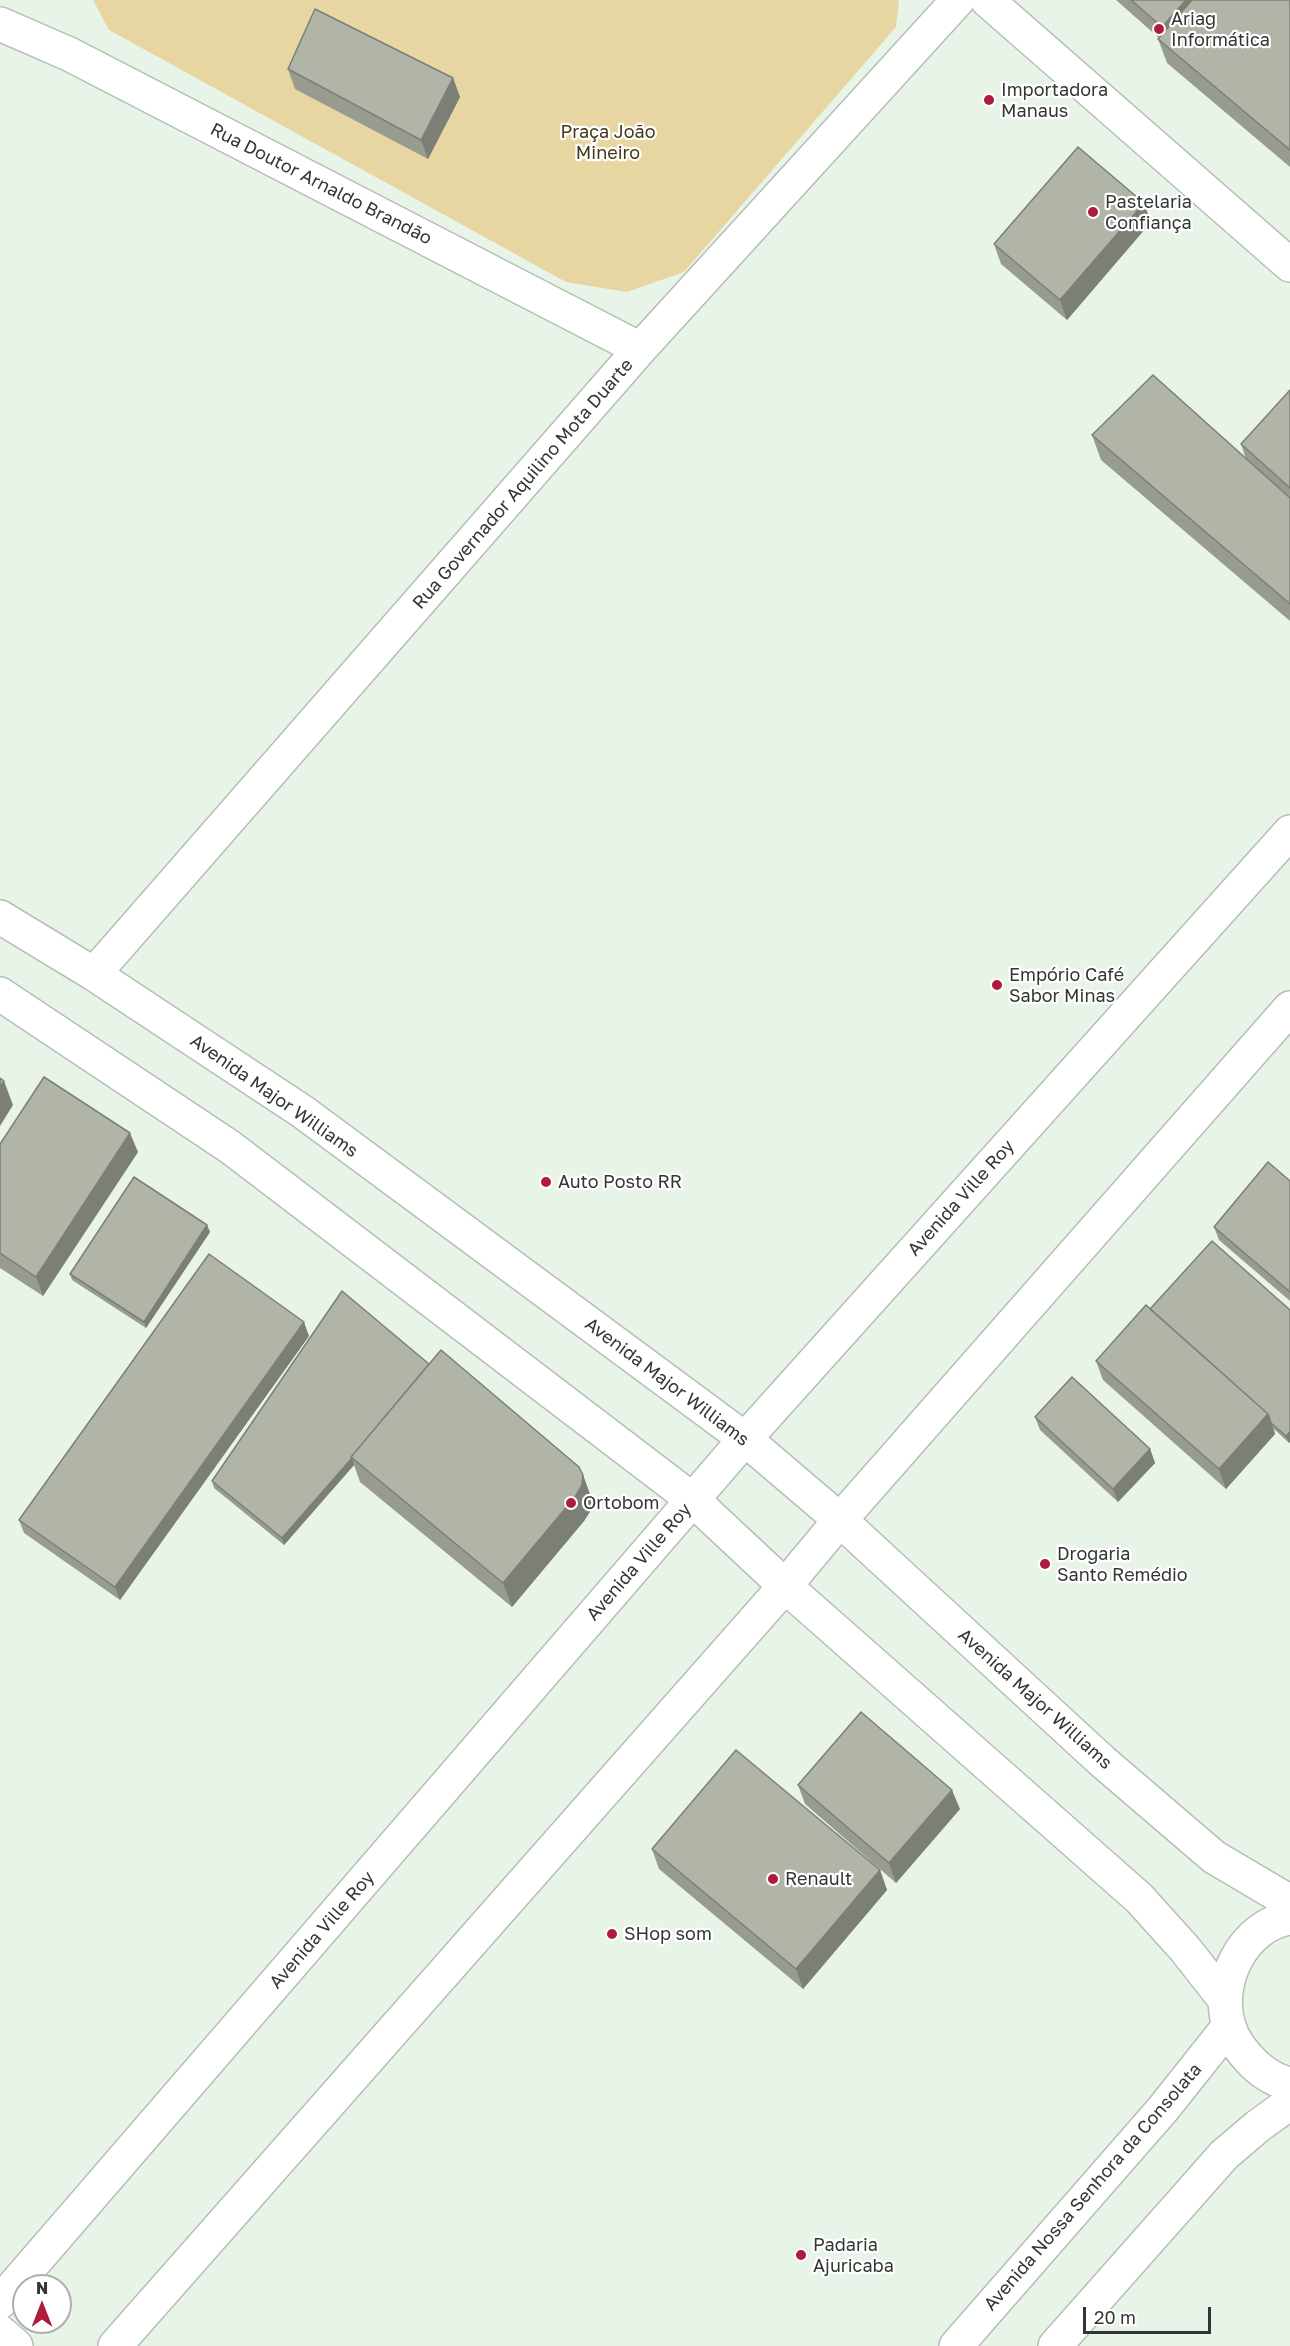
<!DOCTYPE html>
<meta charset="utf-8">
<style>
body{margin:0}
#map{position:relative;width:1290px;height:2346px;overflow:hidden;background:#e9f4e8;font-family:"Golos Text",sans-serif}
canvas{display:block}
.north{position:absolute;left:12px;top:2274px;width:60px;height:60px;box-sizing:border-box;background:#fff;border:2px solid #adafad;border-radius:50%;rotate:0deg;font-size:16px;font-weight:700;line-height:24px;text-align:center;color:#333733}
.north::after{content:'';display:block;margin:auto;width:21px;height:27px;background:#af1b3d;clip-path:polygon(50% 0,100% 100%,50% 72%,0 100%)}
.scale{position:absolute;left:1083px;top:2307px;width:128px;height:27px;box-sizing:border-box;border:3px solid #333733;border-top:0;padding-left:8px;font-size:18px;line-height:21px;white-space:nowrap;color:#333733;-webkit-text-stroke:4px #fff;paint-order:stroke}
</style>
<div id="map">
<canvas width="1290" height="2346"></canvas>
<div class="north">N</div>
<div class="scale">20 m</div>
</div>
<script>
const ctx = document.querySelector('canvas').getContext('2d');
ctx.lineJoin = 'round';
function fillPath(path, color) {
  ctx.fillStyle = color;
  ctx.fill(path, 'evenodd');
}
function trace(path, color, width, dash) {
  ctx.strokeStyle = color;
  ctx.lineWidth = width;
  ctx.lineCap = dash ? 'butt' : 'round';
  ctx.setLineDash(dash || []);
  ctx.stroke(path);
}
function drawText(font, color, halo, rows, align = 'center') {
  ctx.font = font + ' "Golos Text",sans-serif';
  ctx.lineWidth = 4.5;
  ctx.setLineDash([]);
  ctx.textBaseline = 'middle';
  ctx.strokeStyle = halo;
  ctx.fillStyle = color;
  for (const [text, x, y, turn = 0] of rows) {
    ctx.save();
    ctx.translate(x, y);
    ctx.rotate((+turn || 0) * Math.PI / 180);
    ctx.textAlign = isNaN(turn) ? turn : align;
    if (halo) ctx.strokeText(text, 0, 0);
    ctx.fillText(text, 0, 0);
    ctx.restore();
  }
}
const green = new Path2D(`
 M93 0H899L896 27 684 272 627 292 566 282 109 30Z`);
const street = new Path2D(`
 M0 24 69 54 640 349
 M94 974 640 349 958 0`);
const secondary = new Path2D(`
 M987 0 1290 265
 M0 917 94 974 303 1112 745 1439 840 1520 1102 1761 1214 1857 1290 1902
 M0 994 230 1147 693 1500 785 1586 1139 1898 1185 1949 1225 2000
 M1290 1918C1243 1925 1215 1983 1229 2026 1233 2041 1243 2053 1254 2064 1263 2073 1278 2082 1290 2084
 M0 2332 16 2346
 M956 2346 1163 2109 1229 2026
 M1055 2346 1224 2155 1258 2126 1290 2103`);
const primary = new Path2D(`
 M0 2302 745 1439 1290 832
 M115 2346 785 1586 840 1520 1290 1008`);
const wall = new Path2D(`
 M1116 0H1290V167L1167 63 1158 39 1159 38Z
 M288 69 453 78 460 97 428 159 295 89Z
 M1151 222 1067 320 1001 264 994 244Z
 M1290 390V621L1101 460 1092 435 1246 459 1241 444Z
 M0 1144 138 1152 43 1296 0 1268Z
 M1290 1181V1301L1219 1240 1214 1227Z
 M207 1225 210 1232 146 1328 72 1280 70 1274Z
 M1290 1310 1289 1443 1274 1429 1275 1434 1226 1489 1103 1380 1096 1361Z
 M309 1336 120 1600 24 1533 19 1520Z
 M429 1364 583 1475 592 1500 591 1510 584 1521 512 1607 360 1482 354 1465 284 1545 214 1488 212 1481Z
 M1035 1417 1150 1449 1155 1463 1118 1502 1040 1430Z
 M798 1785 960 1809 896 1883 805 1804Z
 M652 1849 880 1870 887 1890 803 1989 659 1869Z`);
const shadedWall = new Path2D(`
 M1186 0H1211L1169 46 1162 27Z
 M453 78 460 97 428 159 421 140Z
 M1144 203 1151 222 1067 320 1060 300Z
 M4 1081 13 1105 0 1126V1087Z
 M130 1133 138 1152 43 1296 36 1277Z
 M207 1225 210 1232 146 1328 144 1322Z
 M304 1322 309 1336 120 1600 115 1587Z
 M1268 1414 1275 1434 1226 1489 1219 1469Z
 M1290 1432V1442L1289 1443 1286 1436Z
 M1150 1449 1155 1463 1118 1502 1113 1489Z
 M352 1458 354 1465 284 1545 282 1538Z
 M583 1475 592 1500 591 1510 584 1521 512 1607 503 1583Z
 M952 1790 960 1809 896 1883 889 1863Z
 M880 1870 887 1890 803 1989 796 1969Z`);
const building = new Path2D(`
 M1131 0H1186L1162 27Z
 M1192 0H1290V150L1158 39Z
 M315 9 453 78 421 140 288 69Z
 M1078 147 1144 203 1060 300 994 244Z
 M1153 375 1290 498V604L1092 435Z
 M1290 390V488L1241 444Z
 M44 1077 130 1133 36 1277 0 1253V1144Z
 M0 1078 4 1081 0 1087Z
 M1268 1162 1290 1181V1292L1214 1227Z
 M134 1177 207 1225 144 1322 70 1274Z
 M1212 1241 1290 1310V1432L1286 1436 1271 1423 1268 1414 1150 1309Z
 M209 1254 304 1322 115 1587 19 1520Z
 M342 1291 429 1364 351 1457 352 1458 282 1538 212 1481Z
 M1146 1305 1268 1414 1219 1469 1096 1361Z
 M441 1350 579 1467 583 1475 582 1485 575 1497 503 1583 351 1457Z
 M1072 1377 1150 1449 1113 1489 1035 1417Z
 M861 1712 952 1790 889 1863 798 1785Z
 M736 1750 880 1870 796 1969 652 1849Z`);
const markers = [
 [1159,29,6,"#af1b3d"],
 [989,100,6,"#af1b3d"],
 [1093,212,6,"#af1b3d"],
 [997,985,6,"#af1b3d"],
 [546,1182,6,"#af1b3d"],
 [571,1503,6,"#af1b3d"],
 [1045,1564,6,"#af1b3d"],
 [773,1879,6,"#af1b3d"],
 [612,1934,6,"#af1b3d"],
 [801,2255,6,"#af1b3d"]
];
const poiNames = [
 ["Ariag",1171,19],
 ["Informática",1171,40],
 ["Importadora",1001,90],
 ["Manaus",1001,111],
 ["Pastelaria",1105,202],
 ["Confiança",1105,223],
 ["Empório Café",1009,975],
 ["Sabor Minas",1009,996],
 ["Auto Posto RR",558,1182],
 ["Ortobom",583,1503],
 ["Drogaria",1057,1554],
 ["Santo Remédio",1057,1575],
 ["Renault",785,1879],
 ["SHop som",624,1934],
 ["Padaria",813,2245],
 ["Ajuricaba",813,2266]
];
const parkNames = [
 ["Praça João",608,132],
 ["Mineiro",608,153]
];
const streetNames = [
 ["Rua Doutor Arnaldo Brandão",321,184,27],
 ["Rua Governador Aquilino Mota Duarte",523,484,-49],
 ["Avenida Major Williams",274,1096,35],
 ["Avenida Ville Roy",961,1198,-48],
 ["Avenida Major Williams",667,1382,37],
 ["Avenida Ville Roy",639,1562,-49],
 ["Avenida Major Williams",1035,1699,42],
 ["Avenida Ville Roy",322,1930,-49],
 ["Avenida Nossa Senhora da Consolata",1093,2187,-49]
];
fillPath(green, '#e7d6a2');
trace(street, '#b5bfb5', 36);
trace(secondary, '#b5bfb5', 36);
trace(primary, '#b5bfb5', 36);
trace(street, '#fff', 33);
trace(secondary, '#fff', 33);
trace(primary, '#fff', 33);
fillPath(wall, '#989c90');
fillPath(shadedWall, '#7c7f76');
fillPath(building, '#b1b5a8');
trace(building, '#7c7f76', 1.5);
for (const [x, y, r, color] of markers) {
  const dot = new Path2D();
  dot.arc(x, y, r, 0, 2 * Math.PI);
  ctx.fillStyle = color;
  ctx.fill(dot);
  trace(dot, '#fff', 2);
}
drawText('18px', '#333733', '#fff', poiNames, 'left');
drawText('18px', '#433919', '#fff', parkNames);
drawText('18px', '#333733', '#fff', streetNames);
</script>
